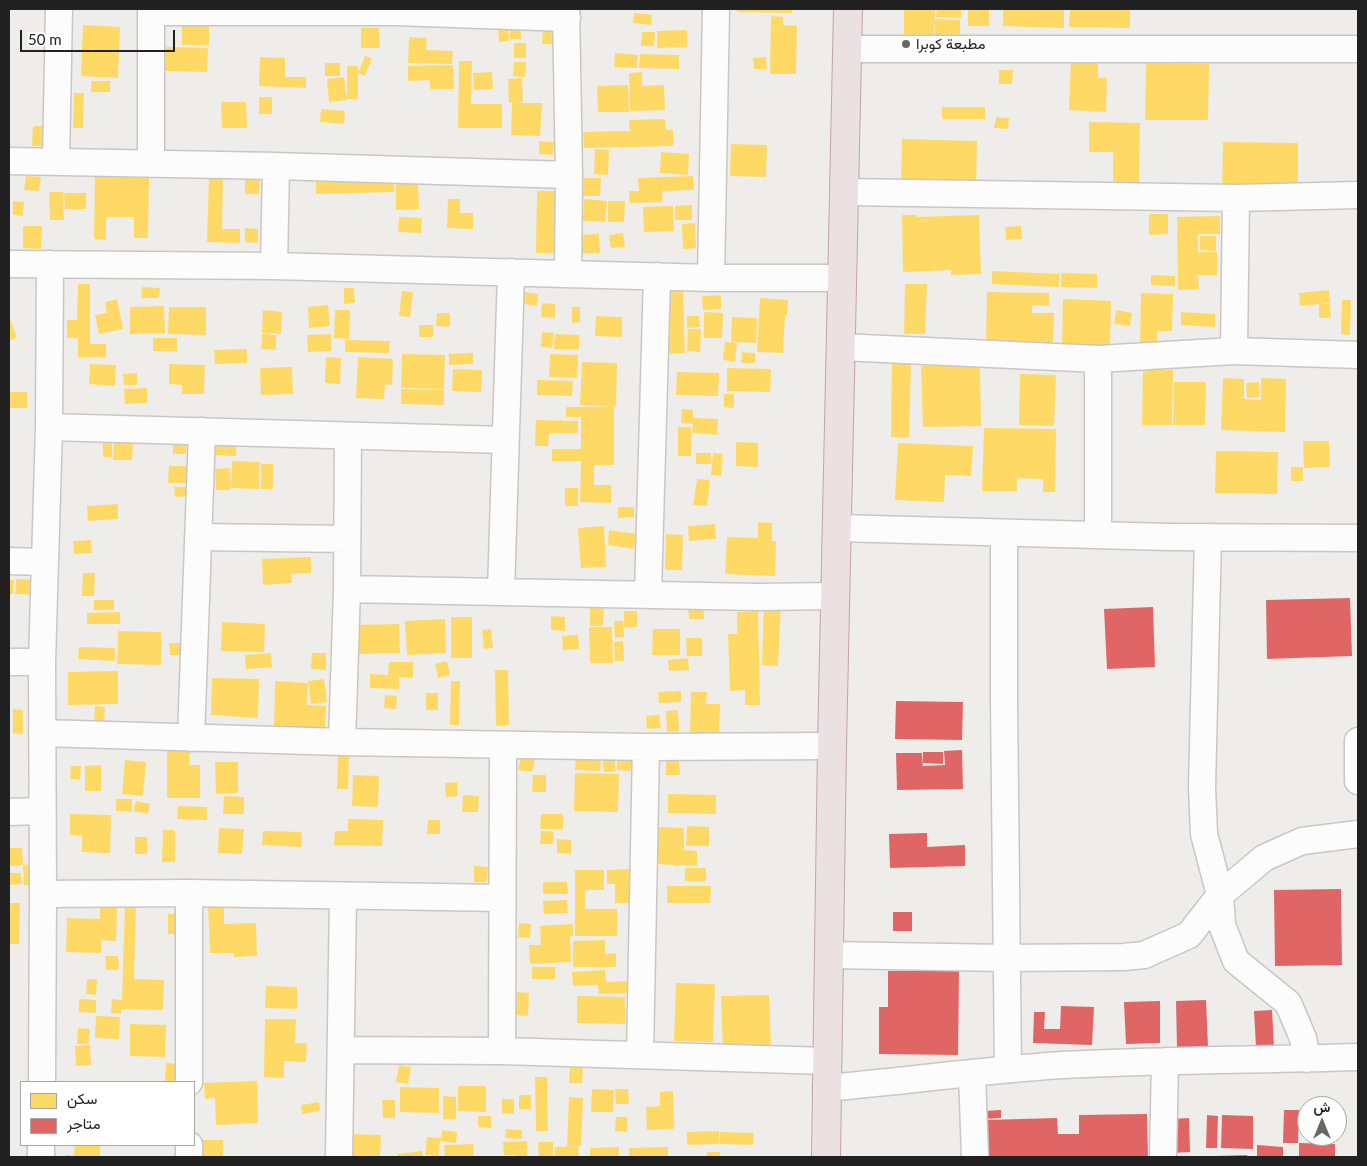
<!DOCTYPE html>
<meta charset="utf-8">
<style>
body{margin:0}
#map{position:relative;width:1367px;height:1166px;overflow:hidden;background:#efedea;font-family:Lato,Vazirmatn,sans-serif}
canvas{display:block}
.frame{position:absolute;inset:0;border:10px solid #212121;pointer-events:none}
.legend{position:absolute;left:20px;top:1081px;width:175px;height:65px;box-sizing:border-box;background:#fff;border:1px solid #a6a6a6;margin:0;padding:6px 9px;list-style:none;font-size:15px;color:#212121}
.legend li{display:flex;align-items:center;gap:10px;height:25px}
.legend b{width:25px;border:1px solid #a6a6a6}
.north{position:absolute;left:1297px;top:1096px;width:50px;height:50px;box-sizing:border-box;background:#fff;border:1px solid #a6a6a6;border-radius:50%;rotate:0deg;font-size:14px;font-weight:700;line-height:20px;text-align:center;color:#212121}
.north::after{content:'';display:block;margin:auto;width:18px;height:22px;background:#696867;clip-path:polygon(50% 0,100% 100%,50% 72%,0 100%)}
.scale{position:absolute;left:20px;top:30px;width:155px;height:22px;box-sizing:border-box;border:2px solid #212121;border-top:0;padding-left:6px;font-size:15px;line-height:18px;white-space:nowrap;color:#212121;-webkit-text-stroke:4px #fff;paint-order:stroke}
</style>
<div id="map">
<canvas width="1367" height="1166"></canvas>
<div class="frame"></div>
<ul class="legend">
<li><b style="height:14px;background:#ffd966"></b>سكن</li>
<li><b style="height:14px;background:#e06666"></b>متاجر</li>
</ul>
<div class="north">ش</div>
<div class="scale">50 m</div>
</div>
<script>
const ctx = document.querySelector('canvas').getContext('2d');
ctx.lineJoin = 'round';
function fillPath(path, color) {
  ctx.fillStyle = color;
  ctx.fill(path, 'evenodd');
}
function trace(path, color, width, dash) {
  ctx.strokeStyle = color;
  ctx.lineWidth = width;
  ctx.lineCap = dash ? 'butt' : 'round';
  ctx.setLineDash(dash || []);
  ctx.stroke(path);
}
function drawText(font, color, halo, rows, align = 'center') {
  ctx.font = font + ' Lato,Vazirmatn,sans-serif';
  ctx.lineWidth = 5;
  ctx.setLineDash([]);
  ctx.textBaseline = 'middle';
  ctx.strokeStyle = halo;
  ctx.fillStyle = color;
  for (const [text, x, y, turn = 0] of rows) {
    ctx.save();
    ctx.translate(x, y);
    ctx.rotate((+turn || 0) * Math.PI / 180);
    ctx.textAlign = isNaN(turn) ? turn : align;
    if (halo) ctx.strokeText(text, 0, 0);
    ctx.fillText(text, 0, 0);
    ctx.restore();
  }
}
const homes = new Path2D(`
 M737 9H793L792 13 737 12Z
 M904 9H935L934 38 904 37Z
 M937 9H961V18L936 17Z
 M968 9H989V26H968Z
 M1003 9H1064V28L1003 26Z
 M1070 9H1130V28L1069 27Z
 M634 13 652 15 651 25 633 23Z
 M771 16 783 17V25L797 26 796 74H770Z
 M935 19 960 20V42L935 41Z
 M182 23H209V45H182Z
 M83 25 120 27 118 78 81 76Z
 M508 26 509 41 499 42 498 27Z
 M510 26H521V39H510Z
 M543 27 555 28V44H542Z
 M361 28H379L380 48H361Z
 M687 30V47L657 48V31Z
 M642 32H655L654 46H641Z
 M409 37 427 38 426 50 453 51 452 64 408 63Z
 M514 43H526V58H514Z
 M166 47 208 48 207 72 165 71Z
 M615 53 638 55 637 68 614 67Z
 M640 54 679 55V69L639 68Z
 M365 56 372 58 365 76 358 73Z
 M260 57 285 58V77H306V88L259 86Z
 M766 57 767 69H754L753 58Z
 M1071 60 1098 61V78H1107L1106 112 1069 110Z
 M459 61H472L471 104H502V128H458Z
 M514 62H526L525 77 513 76Z
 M325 63H340V76H325Z
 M1146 63 1209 64 1208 120H1145Z
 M453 65 454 89H430V80L408 81V66Z
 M347 66H358V99H347Z
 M999 70H1013L1012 84H999Z
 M492 72 493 89 474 90 473 73Z
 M642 72V86L664 85 665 110 630 111 629 73Z
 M344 77 347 100 329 102 327 79Z
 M522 78 523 102 515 103H542L540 136 511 135 512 102 509 103 508 79Z
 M91 81H110V92H91Z
 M628 85 629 112H598L597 86Z
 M74 93H84L83 128H73Z
 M259 97H272V114H259Z
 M221 102H246L247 128H222Z
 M942 107H985V119H942Z
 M321 109 345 111 344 124 320 122Z
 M996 117 1009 118 1008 129 994 128Z
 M665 119 666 130H673V146L584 148 583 132 630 131 629 120Z
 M1089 122 1140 123 1139 183 1113 182V152H1089Z
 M33 126H44L43 146H32Z
 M902 139 977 141 976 191 901 190Z
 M539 141 554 142 553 155 539 154Z
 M1223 142 1298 143V195L1222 194Z
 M731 144 767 145 766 177 730 176Z
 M595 149 609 150 608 175 594 174Z
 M661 152 689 154 688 175 660 173Z
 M26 176 41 177 39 191 24 190Z
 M693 176 694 190 662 191 663 202 630 203 629 191H639L638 178Z
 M95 177 149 178 148 238H134V217H106V240L94 239Z
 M209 177 223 178 222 229H240V243L207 242Z
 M393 178 394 192 316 194V181Z
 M584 178H601L600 196H583Z
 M245 179 260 180 259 194H245Z
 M418 181 419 209 396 210V182Z
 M537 191H557L556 253H536Z
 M49 192H63L64 220H50Z
 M64 193H86V209H65Z
 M448 199H460V213H473V229L447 228Z
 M584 199 607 201 605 222 583 221Z
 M13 201 24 202 23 216 13 215Z
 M608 201H625L624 222H608Z
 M692 205V220H675V206Z
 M673 206 674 231 644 232 643 207Z
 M1149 214H1168V234L1149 235Z
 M902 215H917V217L979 215 981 274 951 275V270L903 272Z
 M1220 216V234H1198V252H1217V275H1198L1199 289 1178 290 1177 217Z
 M399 217 422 218 421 233 398 232Z
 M695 223 696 248 683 249 682 224Z
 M23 226H42L41 249 23 248Z
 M1021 226 1022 239 1006 240 1005 227Z
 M245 228 258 229V243L245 242Z
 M623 233 625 247 611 248 609 235Z
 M599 234 600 253 576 254V235Z
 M1200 236H1216V251L1200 250Z
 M992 271 1060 274 1059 287 992 284Z
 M1061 273 1097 274V288L1061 287Z
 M1151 275 1175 276V286L1151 285Z
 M78 284H90V344H106V357H78V338H67V320H77Z
 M905 284H927L925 334H904Z
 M683 286 685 353 666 354 664 287Z
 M142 287 160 288 159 298H141Z
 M344 288H354L355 303 344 304Z
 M1329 290 1330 303 1321 304H1330L1331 318H1319V304L1300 306 1299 293Z
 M402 291 413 292 410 317 399 316Z
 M524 292 538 294 537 306 523 304Z
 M987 292 1049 293V306L1032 305V313H1054L1053 346 986 345Z
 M1141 293 1173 294 1172 331H1157V348L1140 347Z
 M721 295V309L703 310 702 296Z
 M760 298 788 300 787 315H785L783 353 757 352Z
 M117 299 123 329 99 334 95 315 107 313 105 302Z
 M1063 299 1111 301 1110 346 1062 345Z
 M1342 300H1351L1350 335 1341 334Z
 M542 303 555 304V318L541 317Z
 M328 305 330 326 309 328 308 307Z
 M164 306 165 333 130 334V307Z
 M169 307H206V335L168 334Z
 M572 307H580V322L572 323Z
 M263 310 282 312 281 334 262 333Z
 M335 310H350L349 339 334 338Z
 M1116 310 1132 313 1130 326 1114 324Z
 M704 312 723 313 722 338H704Z
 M1181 312 1215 314V327L1181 325Z
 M437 313H450V327L436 326Z
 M596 316 622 317V337L595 336Z
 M687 316H699L700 327 687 328Z
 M9 317 17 337 9 341Z
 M732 317 757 318 756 343 731 342Z
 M419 325H433V337H419Z
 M688 329H701L700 352 687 351Z
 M542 332 554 333 552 348 541 347Z
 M262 334 276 335V350L261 349Z
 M331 334V351L308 352 307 335Z
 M555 334 579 335V349H554Z
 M153 338H177V351H153Z
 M345 340 390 341 389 353 345 352Z
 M725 342 737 343 735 362 723 360Z
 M247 349V363L215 364 214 350Z
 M742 352 755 353V363H741Z
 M473 353V364L449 365V354Z
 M402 354 445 355 444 389 401 388Z
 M550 354 578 355 577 378 549 377Z
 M326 357 341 358 340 384 325 383Z
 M358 357 393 359 392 385 385 384 384 399 356 398Z
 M892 360H911L909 437H891Z
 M582 362 617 363 616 407H614V465H594V485H611V503L580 502 581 461H552V449H581V417H566V407H609L580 405Z
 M90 364 116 365 115 386 89 384Z
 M169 364 205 365 204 394H182V385L169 384Z
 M980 365 981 426 923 427 921 366Z
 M292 367 293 394 261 395 260 368Z
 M727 368 771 369 770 392 727 391Z
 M453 369 482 370 481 392 452 391Z
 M1143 370H1173L1172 425H1142Z
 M677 372 719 373 718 396 676 395Z
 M137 373V385H124L123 374Z
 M1020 374 1056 375 1054 426 1019 425Z
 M1223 378 1244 379V399L1261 400V378L1286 379 1285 432 1221 430Z
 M537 380 573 381 572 396 537 395Z
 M1174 382H1206L1205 425H1173Z
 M1259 382 1260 397 1247 398 1246 383Z
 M147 388V403L125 404 124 389Z
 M401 389 444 390V405L401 404Z
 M9 392H27V408H9Z
 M724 394H734V408L724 407Z
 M682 409 693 410V418L718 419 717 435 692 433 693 424 681 423Z
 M536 420 578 421V433H549L548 446H535Z
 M678 427H691V456H678Z
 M984 428 1056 429 1055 492H1043V479L1017 478V491H982Z
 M103 441 112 442V457H103Z
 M1303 441H1329L1330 467 1304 468Z
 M114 442H133L132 460H113Z
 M173 442H186V454H173Z
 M215 442 237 443 236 456 214 455Z
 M736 442 758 443V467L736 466Z
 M898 443 973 446 971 476 945 475 944 502 895 500Z
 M1216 451 1278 452 1277 494 1215 493Z
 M696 453H711V464H696Z
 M713 453 723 454 721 476 711 475Z
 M232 461 260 462 259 489 231 488Z
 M261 464H273V489H261Z
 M169 466H188V483H168Z
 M1291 467H1303V481H1291Z
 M230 468 231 490H216L215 469Z
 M697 479 710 480 707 506 693 505Z
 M174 487H188V496L175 497Z
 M565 488H578V506H565Z
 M118 504V519L88 521 87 506Z
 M618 507H634V517L618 518Z
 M758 522 772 523V541H776L775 576 725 574 727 537 758 538Z
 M715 524 716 539 689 541 688 526Z
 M604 526 606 567 581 568 578 528Z
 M609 530 636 534 634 549 608 545Z
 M666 534 683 535 682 570H665Z
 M91 540 92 553 74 554 73 541Z
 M311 557V573L291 574 292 583 263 585 262 559Z
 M83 573H95L94 596H82Z
 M16 579 39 580V595L15 594Z
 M9 580H14L13 594H9Z
 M94 600H114V610H94Z
 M764 602 781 603 778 666 762 665Z
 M590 604H604L603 626H590Z
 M688 604H703L704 619H689Z
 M624 611H637V627H624Z
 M758 611 760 705H745V690L730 691 728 634H737V612Z
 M120 612V624H87V613Z
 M551 616 565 617V631L551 630Z
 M451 617H472V658H451Z
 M445 619 446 653 407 655 405 621Z
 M614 621H623L624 637 615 638Z
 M222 622 265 624 264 652 221 651Z
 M399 624 400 653 356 654 355 625Z
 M589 627H612L613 663H590Z
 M491 629 493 648 484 649 482 630Z
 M653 629H680V655H652Z
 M118 631 161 632V665L117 664Z
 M578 635 579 649 563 650 562 636Z
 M686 638H702V656H687Z
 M623 641 624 661H615L614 642Z
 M169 643H182V655H170Z
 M79 647 115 648V661L78 659Z
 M271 653 272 667 246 669 245 655Z
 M312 653H326V670L311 669Z
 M688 658 689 670 669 671 668 660Z
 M447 661 450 675 438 678 435 664Z
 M389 662H413V678L399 677V689L370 688V674L388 675Z
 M495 670H508L509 725 496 726Z
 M118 671V704L68 705V672Z
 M212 678 259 679 258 718 211 715Z
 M324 679 327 702 311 704 308 681Z
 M275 681 308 683 307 705 326 706 325 731 274 729Z
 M451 681H460L459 725H450Z
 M681 691V702L659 703 658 692Z
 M691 692H707L706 704H720L719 735 690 734Z
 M426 693H438V710H426Z
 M385 695 397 696 396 709 384 708Z
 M95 706 105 707 104 721H94Z
 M13 709 23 710V734L13 733Z
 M678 710 679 731 667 732 666 711Z
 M659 715 661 728 647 729 646 716Z
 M167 750H190L189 765H200V798H167Z
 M617 755 639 757V771L617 770Z
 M338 756H349L348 789H337Z
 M521 756 535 759 532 772 518 770Z
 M576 757 601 758 600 771 575 770Z
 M614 758 616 771 604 772 602 759Z
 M125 760 146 762 143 796 122 794Z
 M666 761H679L680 775H666Z
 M215 762H238V793L216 794Z
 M101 765V791H85V766Z
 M71 766H81L80 780 70 779Z
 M575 773 619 774 618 812 574 811Z
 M353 775 379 776 378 807 352 806Z
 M533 775H546V792H532Z
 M457 782 458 796 446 797 445 783Z
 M668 794 716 795V814L668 813Z
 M463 795 479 796 478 812H462Z
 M224 796 244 797V814H223Z
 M116 799H132V812L116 811Z
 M136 801 150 804 148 814 133 811Z
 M178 806 207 807V820L177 819Z
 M70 814 111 815 110 853 82 852V835H70Z
 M541 814H563V829H540Z
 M348 819 383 820 382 846 334 845 335 831H348Z
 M428 820H440V834H427Z
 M687 826 709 827V846H686Z
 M656 827 684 828V850L697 851V866L655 864Z
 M219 828 244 829 242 854 218 853Z
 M163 830H175V862H162Z
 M263 831 302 832 301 847 262 845Z
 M541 831 554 832 553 844H540Z
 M135 837H147V854H135Z
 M557 839 571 840V854L557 853Z
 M9 848H22L23 865 10 866Z
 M34 864 35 885H24L23 865Z
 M474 866 488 867 487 882H474Z
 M685 868H706V881H685Z
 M630 869 631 903H615V884H607V870Z
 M575 870H604V890H585V909H617V936H575Z
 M9 873H21L22 884 9 885Z
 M543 882H567L568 894H543Z
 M667 886H711L710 903H667Z
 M567 900 568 913 544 914 543 901Z
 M9 903H20L19 944H9Z
 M125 903H136L134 979 164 980 163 1010 121 1009V1014L111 1013 112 999 122 1000Z
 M208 904H224V924L256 923 257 956 234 957V953H210Z
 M100 908H117L116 941 102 940 101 953 66 952 67 918 100 919Z
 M168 914H180V934H168Z
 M519 923 531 924 530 938 518 937Z
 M573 924V936H570L571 962 530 964 529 945H541L540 926Z
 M605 940V954L616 953V967H573V941Z
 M105 956H118L119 970H106Z
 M532 967H555V979H532Z
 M605 970 606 982 629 981 630 993 599 994 598 985 573 986 572 972Z
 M87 979H97L96 995 86 994Z
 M676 983 715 984 713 1042 674 1041Z
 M266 986 297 987V1009L265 1008Z
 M517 992 529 993 528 1016 516 1015Z
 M769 995 771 1049 723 1050 721 996Z
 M577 996 625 997V1024L577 1023Z
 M79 999 96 1000V1013L79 1012Z
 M96 1016 120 1017 119 1039 95 1038Z
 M265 1019H296L295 1043H307L306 1062 284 1061V1078L264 1077Z
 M130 1024 166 1025 165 1057 130 1056Z
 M78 1028 90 1029 89 1044H77Z
 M90 1045 91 1065 76 1066 75 1046Z
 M166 1063 179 1064V1082H165Z
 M399 1065 411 1067 408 1084 396 1082Z
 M570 1067 583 1068 582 1083H569Z
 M535 1077H547L548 1131H536Z
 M257 1081 258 1123 216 1125 215 1098 205 1099 204 1083Z
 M458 1086H486V1112L458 1111Z
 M400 1087 439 1088V1113L400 1112Z
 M592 1089 614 1090 613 1112H591Z
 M615 1089H628L629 1104H616Z
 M673 1091 674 1129 647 1130 646 1107 660 1106V1092Z
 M519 1095H531V1110L519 1109Z
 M443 1096 456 1097V1119H443Z
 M569 1097 583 1098 581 1146H567Z
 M502 1099H514V1114L502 1113Z
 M382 1100H395V1118H383Z
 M319 1102 320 1111 302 1114 301 1105Z
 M478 1116H491V1128L478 1127Z
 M616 1117H627V1132L615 1131Z
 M506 1129 522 1130V1139L505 1138Z
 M442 1130 457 1132 456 1143 440 1141 439 1156 425 1155 427 1137 441 1138Z
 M719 1131V1144L687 1145V1132Z
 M720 1132 754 1133 753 1145 720 1144Z
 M347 1134 381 1135 380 1157H346Z
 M202 1140H223V1156L203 1157Z
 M527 1141V1157H515V1155H504L503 1142Z
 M538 1142H553V1157H539Z
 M473 1144 474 1157H445L444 1145Z
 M75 1145H100V1157H66V1155L74 1156Z
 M578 1146 579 1157H555V1147Z
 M619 1147V1157H590V1148Z
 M668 1147V1157H629V1148Z
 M422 1151 423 1157H398V1154Z
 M707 1152H720V1157H707Z`);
const shops = new Path2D(`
 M1350 598 1352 656 1267 659 1266 600Z
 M1153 607 1155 667 1107 669 1104 609Z
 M896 701 963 702 962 740 895 739Z
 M962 750 963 789 897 790 896 753H922L923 768V766L945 765 944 751Z
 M923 752H943V764L923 763Z
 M927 833V847L965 845V866L890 868 889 834Z
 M1341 889 1342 965 1275 966 1274 890Z
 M893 912H912V931H893Z
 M888 971H959L958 1055 879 1054V1007H888Z
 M1206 1000 1208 1047 1177 1048 1176 1001Z
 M1160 1001V1043L1126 1044 1124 1002Z
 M1061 1006 1094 1007 1092 1045 1033 1043 1034 1012H1045L1044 1029H1060Z
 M1272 1010 1274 1047H1256L1254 1011Z
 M1001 1110V1118L984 1119V1111Z
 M1284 1110H1299L1298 1143H1283Z
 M1147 1114 1148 1157H986L985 1120 1057 1118 1058 1134H1079V1115Z
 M1207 1115 1218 1116 1217 1148H1206Z
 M1222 1115 1253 1116V1149L1221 1148Z
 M1189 1118 1190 1152 1173 1153 1171 1119Z
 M1299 1143 1335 1144V1157H1299Z
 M1257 1145 1283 1147V1157H1257Z
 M1247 1155 1248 1157H1214V1156Z`);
const minor = new Path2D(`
 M566 9 569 175 568 273
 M151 12H396L567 18
 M847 49H1358
 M9 161 276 166 569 175
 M56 162 59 9
 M151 164V9
 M844 192 1236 198 1358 195
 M9 264 274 266 711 278H842
 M274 266 276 166
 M711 278 716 9
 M841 347 1098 359 1234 351 1358 355
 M1234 351 1236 198
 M49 427 505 440
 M837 528 1168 537 1358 538
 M1004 534V701L1008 1069
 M1098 535V359
 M198 537 347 539
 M1208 537 1202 787 1204 834 1220 895 1222 925 1236 961 1288 1003 1303 1038 1307 1059
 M9 561 44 562
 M347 589 757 597 835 596
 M501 592 511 272
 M648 593 657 276
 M9 662H42
 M42 733 342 742 646 747 832 746
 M191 738 202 431
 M1358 741V781
 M342 742 347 589 348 436
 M9 812 42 811
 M43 894 189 893 502 898
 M829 955 1006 958 1124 957 1144 955 1189 935 1220 895 1264 858 1302 841 1358 834
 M341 1050 502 1051 827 1061
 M502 1051 503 745
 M640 1055 646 747
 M972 1074 975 1157
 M42 1082 43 894 42 662 49 427 50 264
 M189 1082V893
 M826 1088C905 1081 984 1070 1063 1065 1162 1060 1260 1060 1358 1057
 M41 1157V1145
 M189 1157V1145
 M339 1157 343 896
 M1163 1157 1165 1061`);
const highway = new Path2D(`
 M826 1157 832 746 848 9`);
const markers = [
 [906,44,5,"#696867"]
];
const poiNames = [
 ["مطبعة كوبرا",916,44]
];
fillPath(homes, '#ffd966');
fillPath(shops, '#e06666');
trace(minor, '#c8c7c6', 29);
trace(highway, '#c4a2ab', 30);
trace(minor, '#fdfcfc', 26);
trace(highway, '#ebe1e2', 28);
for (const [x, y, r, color] of markers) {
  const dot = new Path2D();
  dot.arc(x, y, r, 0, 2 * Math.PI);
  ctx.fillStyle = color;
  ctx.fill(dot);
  trace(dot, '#fff', 2);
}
drawText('15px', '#212121', '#fff', poiNames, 'left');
</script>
